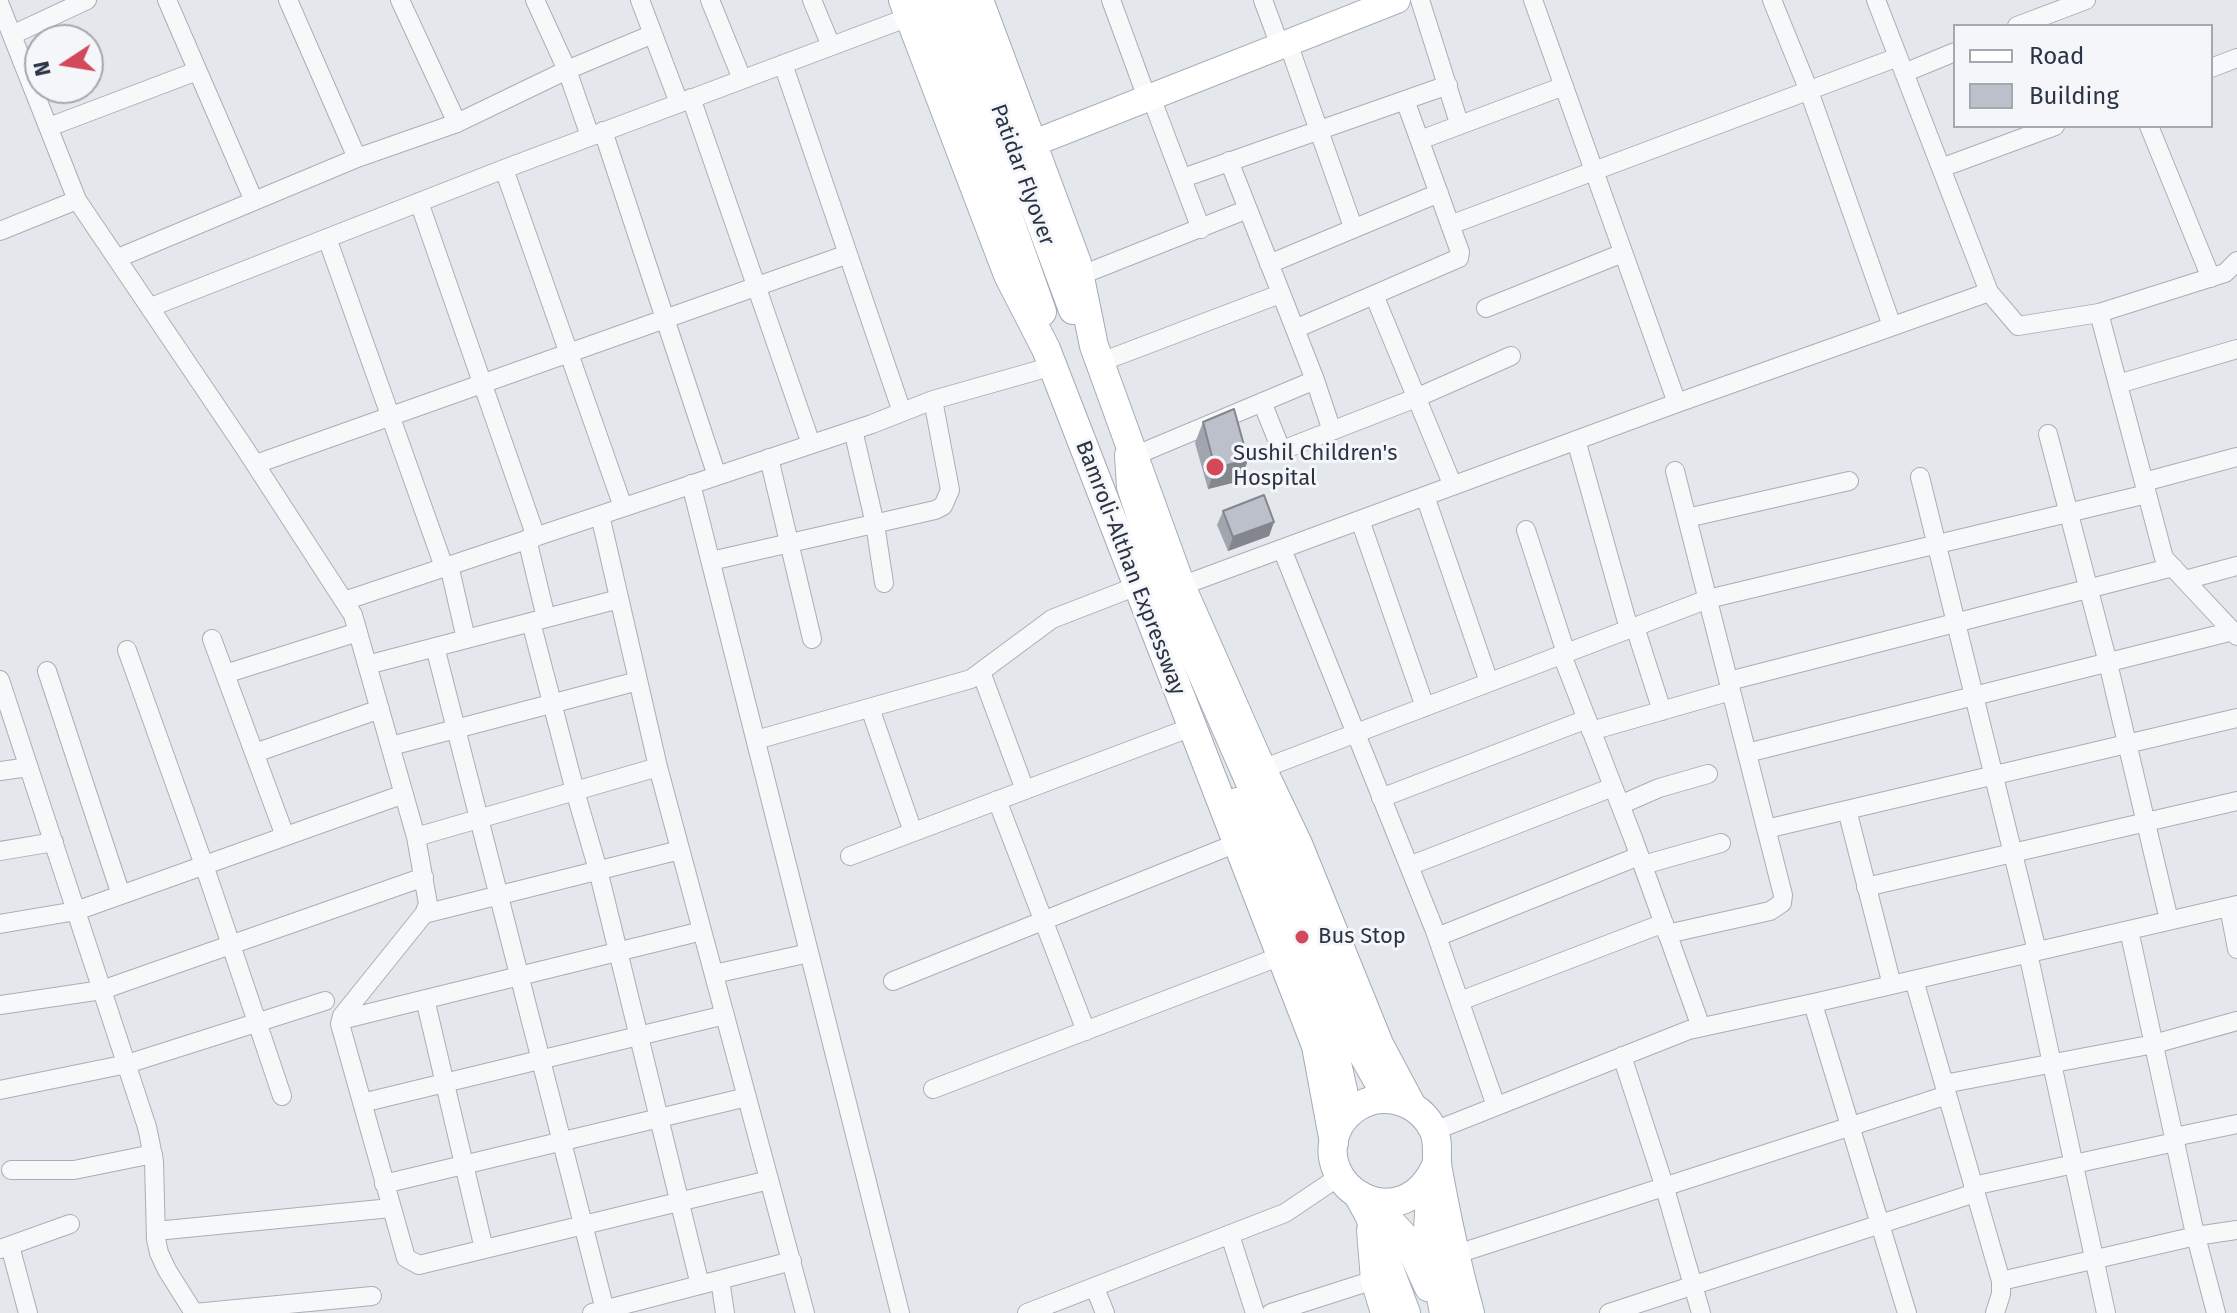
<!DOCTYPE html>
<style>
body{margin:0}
#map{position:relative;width:2237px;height:1313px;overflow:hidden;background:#e4e7ec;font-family:"Fira Sans",sans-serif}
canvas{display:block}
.legend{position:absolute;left:1953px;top:24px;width:260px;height:104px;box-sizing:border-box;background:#f4f6f9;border:2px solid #a4a8b1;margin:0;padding:10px 14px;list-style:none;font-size:24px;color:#2b3445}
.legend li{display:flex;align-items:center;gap:16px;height:40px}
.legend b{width:40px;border:2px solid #a4a8b1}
.north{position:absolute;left:24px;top:24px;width:80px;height:80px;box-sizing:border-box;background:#f4f6f9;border:2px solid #a4a8b1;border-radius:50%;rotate:258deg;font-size:22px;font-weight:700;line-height:32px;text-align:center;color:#2b3445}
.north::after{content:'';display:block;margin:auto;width:28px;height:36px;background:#d1495b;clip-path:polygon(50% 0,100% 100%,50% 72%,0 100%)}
</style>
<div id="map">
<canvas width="2237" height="1313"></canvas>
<ul class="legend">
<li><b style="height:10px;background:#fff"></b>Road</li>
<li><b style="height:22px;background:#bbc0ca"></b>Building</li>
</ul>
<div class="north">N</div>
</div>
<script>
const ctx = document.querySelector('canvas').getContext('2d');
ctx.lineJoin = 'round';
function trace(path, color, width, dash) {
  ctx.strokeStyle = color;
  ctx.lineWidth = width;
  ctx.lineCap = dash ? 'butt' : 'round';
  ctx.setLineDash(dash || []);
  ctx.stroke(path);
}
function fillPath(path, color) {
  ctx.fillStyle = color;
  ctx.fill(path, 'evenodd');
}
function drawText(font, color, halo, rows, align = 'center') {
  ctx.font = font + ' "Fira Sans",sans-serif';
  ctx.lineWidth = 6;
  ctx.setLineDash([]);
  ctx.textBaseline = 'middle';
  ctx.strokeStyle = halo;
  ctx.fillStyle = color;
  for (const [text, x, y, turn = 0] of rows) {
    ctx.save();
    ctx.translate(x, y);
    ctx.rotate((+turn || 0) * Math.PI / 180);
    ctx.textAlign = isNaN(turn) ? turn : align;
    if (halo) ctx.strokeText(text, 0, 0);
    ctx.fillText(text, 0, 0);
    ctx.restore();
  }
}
const street = new Path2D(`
 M167 0 254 201
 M288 0 357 158
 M400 0 457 123
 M535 0 567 70 590 136
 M640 0 679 103
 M710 0 742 79
 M812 0 831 46
 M1111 0 1147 98
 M1263 0 1280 46
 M1420 0 1459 123
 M1533 0 1677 403
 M1772 0 1809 91 1892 326
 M1876 0 1989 292 2018 326 2099 313 2164 558 2237 636
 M0 5 77 200 0 231
 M2017 26 2086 0
 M12 35 87 0
 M1288 43 1353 227
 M783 64 902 412
 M2211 68 2237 58
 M1904 73 1955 52
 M1151 97 1201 229
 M691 98 811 444
 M2149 126 2211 278
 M49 127 197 71
 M603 131 717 476
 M1420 140 1564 86
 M1229 161 1295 329 1459 258 1460 252 1405 100
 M1941 168 2055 126
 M504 169 623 507
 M1183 178 1448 85
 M77 200 244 447 353 615 416 837
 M419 202 536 537
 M1450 225 1898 57
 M327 238 444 567
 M118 258 357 158 457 123 567 70 653 34
 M1269 264 1439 193
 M1079 276 1248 209
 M1374 295 1453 486
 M151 307 504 169 909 17
 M1486 308 1623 253
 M2099 313 2225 273 2237 261
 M1101 362 1280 294
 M1315 380 1332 431
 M2118 384 2237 349
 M1262 402 1280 447 1285 449 1416 398 1511 356
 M853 430 875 524 884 583
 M2048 434 2108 663 2169 920
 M1576 440 1629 629
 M1134 456 1315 380 1295 329
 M769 458 812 639
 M256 464 848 254
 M1920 477 2037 951
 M2144 482 2237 457
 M691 484 900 1313
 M1425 496 1489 682
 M600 515 658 767
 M1687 518 1849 481
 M1360 520 1425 707
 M1526 530 1566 653
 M527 539 546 618
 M1282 549 1435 931 1496 1106
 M711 561 935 510 943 506 950 490 933 400
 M449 565 466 639
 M2185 580 2237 566
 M1181 586 1677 403 1989 292
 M344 601 872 424 933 400 1053 366
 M531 622 575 791 598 870 700 1285
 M1635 627 1662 711
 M212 639 285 836
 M435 647 605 1310
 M127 650 204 865 282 1096
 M1562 655 1633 838 1701 1027
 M367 665 619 599
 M47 671 121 895
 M981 672 1025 790
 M225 674 358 632
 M0 680 147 1127 154 1161 156 1239 159 1253 167 1270 194 1313
 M1729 681 2173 567
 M870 708 913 832
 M1591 731 1731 691
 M756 740 971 679 1052 619 1137 586
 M391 746 638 681
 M255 753 380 709
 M1747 753 2233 631
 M1262 769 1708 599 2147 494
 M0 771 29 767
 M1381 798 1587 719
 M997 800 1086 1031
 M1620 805 1659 788 1708 774
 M1847 810 1892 985
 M1766 829 2237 718
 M0 851 54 842
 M850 856 1192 727
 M1643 865 1721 843
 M1409 866 1613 787
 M1866 887 2237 801
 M2229 907 2237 949
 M424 914 680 850
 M0 924 76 911 404 794
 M2129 930 2193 1225 2216 1313
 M1667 934 1770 911 1782 903 1783 895 1675 471
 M1437 937 1639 856
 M2028 953 2106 1313
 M714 974 809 953
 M1914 980 2001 1281V1294L1995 1313
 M893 981 1237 843
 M425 999 484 1249
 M1460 1001 1664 923
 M1813 1004 1907 1313
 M0 1005 102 990 424 877
 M341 1020 702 931
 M1622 1056 1664 1185 1701 1313
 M1944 1084 2154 1044 2237 1021
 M933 1089 1281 956
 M0 1090 127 1064 325 1001
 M362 1103 725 1015
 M1434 1131 1689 1030 1818 1002 2237 905
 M2174 1137 2237 1124
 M11 1170H74L153 1154
 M769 1180 419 1265 406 1258 340 1024 342 1016 424 914 428 904 416 837 658 767 805 1313
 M384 1184 747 1097
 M1973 1186 2175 1142
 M156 1231 391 1208
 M1230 1235 1255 1313
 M10 1246 28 1313
 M0 1249 70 1224
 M1454 1255 1947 1095
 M720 1280 725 1313
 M2001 1281 2196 1236 2237 1230
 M1095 1288 1105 1313
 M194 1313 372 1296
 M592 1313 792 1261
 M1027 1313 1285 1213 1340 1176
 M1271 1313 1374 1280
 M1609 1313 1975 1193`);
const secondary = new Path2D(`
 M1034 143 1397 0
 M1128 455 1130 487 1163 587 1298 894 1352 1037 1387 1099
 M1237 801 1334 1045 1349 1113
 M1430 1179 1427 1230 1443 1313
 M1373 1202 1403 1234 1428 1288
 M1370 1230 1374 1280 1384 1313`);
const primary = new Path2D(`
 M903 0 1008 275 1046 349 1316 1046 1334 1143
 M932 0 1042 312
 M958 0 1073 310
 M979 0 1077 263 1094 346 1181 586 1256 756 1298 844 1379 1044 1412 1106
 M1437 1163C1404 1243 1307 1187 1339 1126 1348 1110 1366 1099 1384 1099 1405 1099 1423 1110 1433 1129 1440 1143 1435 1156 1438 1170 1447 1219 1457 1266 1470 1313
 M1358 1195 1369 1215 1406 1313`);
const wall = new Path2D(`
 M1203 422 1248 460 1240 481 1208 489 1195 443Z
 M1223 511 1274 522 1269 536 1228 551 1217 525Z`);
const shadedWall = new Path2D(`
 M1248 460 1240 481 1208 489 1215 468Z
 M1274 522 1269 536 1228 551 1233 537Z`);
const building = new Path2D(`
 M1234 409 1248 460 1215 468 1203 422Z
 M1264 495 1274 522 1233 537 1223 511Z`);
const markers = [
 [1215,467,10,"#d1495b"],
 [1302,937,8,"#d1495b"]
];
const streetNames = [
 ["Patidar Flyover",1022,175,70],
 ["Bamroli-Althan Expressway",1130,568,69]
];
const poiNames = [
 ["Sushil Children's",1233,454],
 ["Hospital",1233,479],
 ["Bus Stop",1318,937]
];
trace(street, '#a9aeb7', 20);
trace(secondary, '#a9aeb7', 28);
trace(primary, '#a3abb8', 30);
trace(street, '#f7f8fa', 18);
trace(secondary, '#fff', 26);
trace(primary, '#fff', 28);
fillPath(wall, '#a1a5ae');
fillPath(shadedWall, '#83868d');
fillPath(building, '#bbc0ca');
trace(building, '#83868d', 2);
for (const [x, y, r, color] of markers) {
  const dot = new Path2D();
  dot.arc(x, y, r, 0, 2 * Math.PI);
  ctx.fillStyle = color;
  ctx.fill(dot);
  trace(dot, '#f4f6f9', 3);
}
drawText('22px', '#2b3445', '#f4f6f9', streetNames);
drawText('22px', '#2b3445', '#f4f6f9', poiNames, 'left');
</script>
